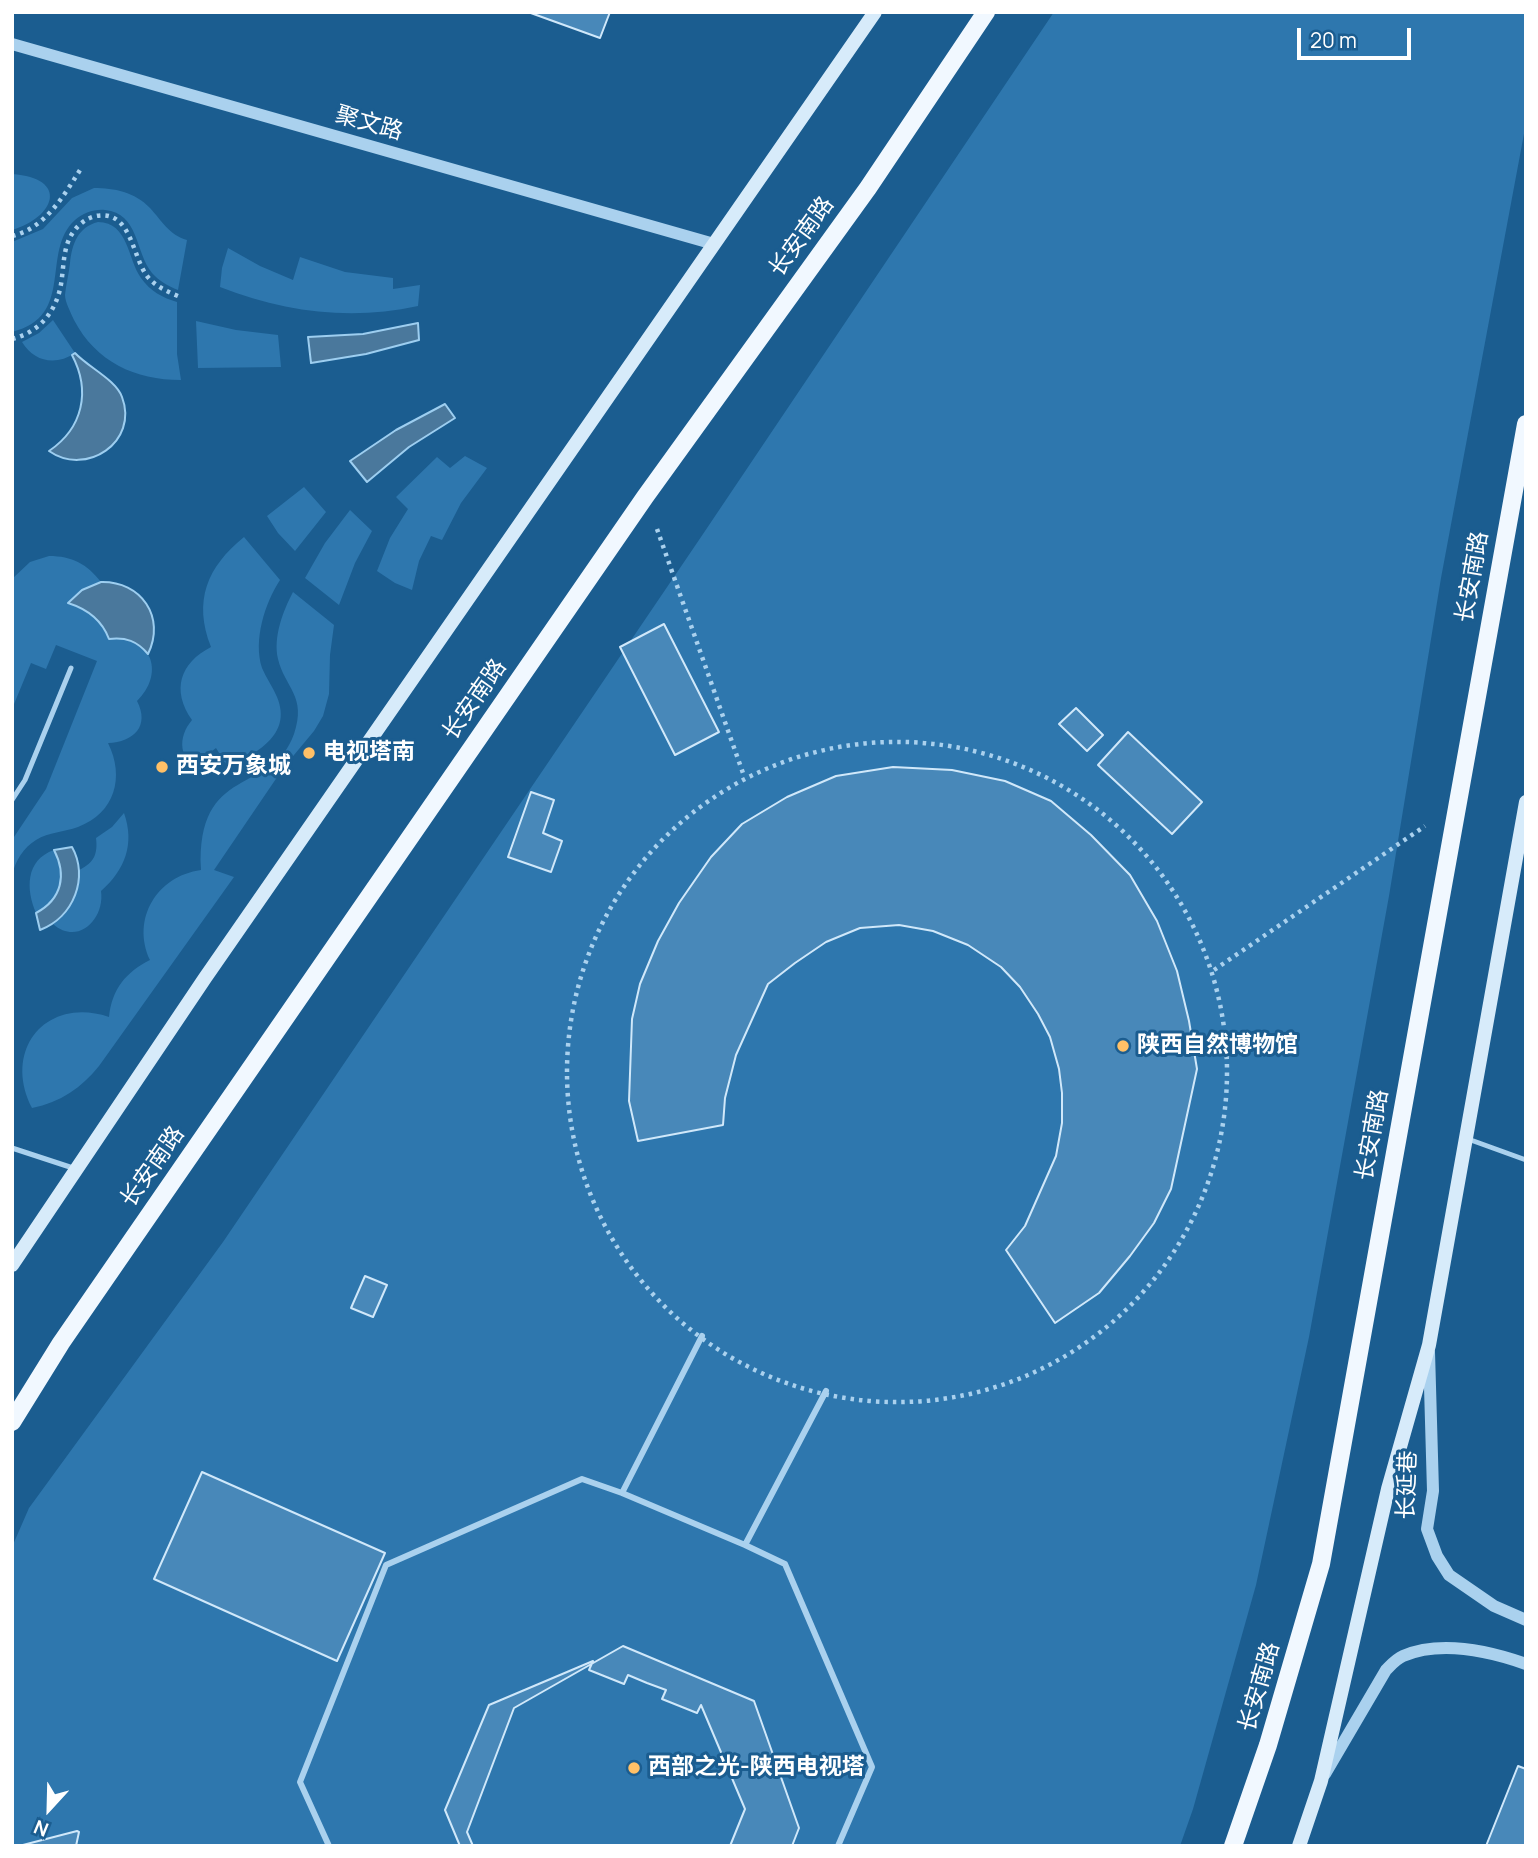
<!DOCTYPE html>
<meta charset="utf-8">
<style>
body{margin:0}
#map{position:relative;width:1538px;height:1858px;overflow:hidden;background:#1b5d90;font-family:Manrope,sans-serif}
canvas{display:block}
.frame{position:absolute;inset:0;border:14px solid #fff;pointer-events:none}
.north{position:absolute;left:14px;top:1774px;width:70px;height:70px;-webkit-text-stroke:5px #1b5d90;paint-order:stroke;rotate:202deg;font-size:19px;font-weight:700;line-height:28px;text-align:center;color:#fff}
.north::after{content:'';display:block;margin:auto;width:24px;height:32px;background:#fff;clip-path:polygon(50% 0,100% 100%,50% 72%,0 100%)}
.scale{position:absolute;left:1297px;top:28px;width:114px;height:32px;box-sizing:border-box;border:4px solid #fff;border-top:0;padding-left:9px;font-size:21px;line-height:24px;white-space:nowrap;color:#fff;-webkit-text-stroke:5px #1b5d90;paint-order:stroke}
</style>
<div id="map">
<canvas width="1538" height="1858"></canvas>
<div class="frame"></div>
<div class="north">N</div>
<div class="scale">20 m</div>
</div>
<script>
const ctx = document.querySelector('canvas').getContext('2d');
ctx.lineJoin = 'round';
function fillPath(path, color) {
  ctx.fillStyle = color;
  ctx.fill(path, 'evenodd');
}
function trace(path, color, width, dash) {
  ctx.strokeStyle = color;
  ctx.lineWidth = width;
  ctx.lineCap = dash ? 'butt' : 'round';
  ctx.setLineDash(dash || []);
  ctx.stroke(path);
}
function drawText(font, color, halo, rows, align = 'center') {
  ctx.font = font + ' Manrope,"Noto Sans SC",sans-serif';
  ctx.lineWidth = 6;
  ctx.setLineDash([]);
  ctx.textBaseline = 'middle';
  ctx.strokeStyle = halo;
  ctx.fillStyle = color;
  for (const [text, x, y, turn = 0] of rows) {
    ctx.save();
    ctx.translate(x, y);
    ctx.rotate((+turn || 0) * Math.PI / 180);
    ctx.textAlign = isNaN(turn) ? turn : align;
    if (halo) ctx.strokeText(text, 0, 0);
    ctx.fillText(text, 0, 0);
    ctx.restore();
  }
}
const green = new Path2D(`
 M1054 12H1526V123L1441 578 1389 896 1309 1337 1256 1585 1193 1809 1180 1846H12V1547L29 1508 223 1242 701 537Z
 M12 174C69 178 56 217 12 230Z
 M94 188C114 188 135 192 150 208 162 221 169 235 187 240L178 290C168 286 159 281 152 273 135 252 139 213 105 210 94 209 83 213 75 220 40 252 76 316 12 332V242L43 229 72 198Z
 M98 222C129 223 127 258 141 278 150 291 163 298 177 302V354L181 380C135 380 96 362 74 320 71 313 65 302 65 295 66 284 69 273 70 263 72 244 78 227 98 222Z
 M228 248 260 266 293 280 300 257 345 272 393 278V289L420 285 418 306C350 321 285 312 220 287L222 268Z
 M53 320 75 353C56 366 34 362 22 342L39 333Z
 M196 321 236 330 278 335 281 367 198 368Z
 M465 456 487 468 461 503 442 540 431 536 419 561 412 590 395 583 377 571 390 538 408 509 396 497 437 457 450 468Z
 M304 487 326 512 295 551 278 533 267 516Z
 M350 510 372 531 355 563 339 605 305 578 325 543Z
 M244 537 280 580C265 603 253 640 262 668 266 678 273 687 277 697 293 736 255 752 229 769L216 748 204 757 200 772C179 759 177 738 192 720 171 690 180 663 211 647 193 601 207 567 244 537Z
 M49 556C72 556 87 564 101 582L82 590 68 603C87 610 101 620 110 639 151 634 166 673 137 701 150 726 134 742 108 743 125 777 115 813 78 827 64 832 49 832 36 840 23 848 16 860 12 875V840L46 789 97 661 56 645 46 669 31 663 12 709V579L30 562Z
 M293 592 334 625 330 655 329 694 323 716 314 731 284 767 214 870 234 877 99 1066C81 1088 61 1102 32 1108 2 1049 47 996 109 1017 112 989 126 972 150 960 131 919 157 876 201 870 196 763 272 796 294 734 307 696 285 688 278 659 273 637 283 611 293 592Z
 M124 813C135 844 125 870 101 891 105 919 78 946 53 924 70 909 80 893 79 870 94 863 98 854 96 838L112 827Z
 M54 850C67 875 62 899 36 913 26 890 25 860 54 850Z`);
const water = new Path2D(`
 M418 323 419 340 366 354 311 363 308 337 363 334Z
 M75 353C88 367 116 380 122 397 139 442 86 477 49 451 83 428 91 391 72 355Z
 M445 404 455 418 409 447 367 482 350 461 396 430Z
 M101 582C141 581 166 617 148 654 137 641 126 637 109 639 102 620 87 609 68 603L82 590Z
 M72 847C89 877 74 917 40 930L36 913C62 899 67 875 54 850Z`);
const building = new Path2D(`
 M528 12H610L600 38Z
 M664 624 719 732 675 755 620 647Z
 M1076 708 1103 735 1087 751 1059 724Z
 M1128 732 1202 802 1172 834 1098 765Z
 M893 767 952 770 1005 781 1051 801 1091 835 1130 875 1157 921 1177 971 1189 1021 1197 1069 1171 1189 1154 1223 1130 1256 1099 1293 1055 1323 1006 1250 1025 1226 1056 1156 1062 1123V1093L1059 1069 1050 1037 1038 1014 1020 987 1001 967 968 945 933 931 899 925 860 928 826 942 795 963 768 984 736 1055 725 1098 723 1125 638 1141 629 1101 632 1019 640 984 658 941 679 903 711 857 742 824 787 797 836 776Z
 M531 792 554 800 543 833 562 841 551 872 508 857Z
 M365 1276 387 1285 373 1317 351 1308Z
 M202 1472 385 1553 337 1661 154 1579Z
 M623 1646 754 1701 799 1828 792 1846H473L467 1832 514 1708Z
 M593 1661 589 1670 624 1684 628 1675 647 1683 666 1690 662 1699 697 1713 701 1705 745 1809 730 1846H460L445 1810 489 1705Z
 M1518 1766 1526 1769V1846H1486Z
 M77 1831 79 1832 76 1846H19Z`);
const path = new Path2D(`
 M12 236C46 228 64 195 82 167
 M12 339C43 331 59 307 62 277 64 261 64 244 74 231 80 223 87 218 96 216 131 209 132 256 147 276 155 286 166 291 178 296
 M657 529 744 776
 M567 1072a330 330 0 1 1 660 0a330 330 0 1 1-660 0Z
 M1214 970 1425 826`);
const service = new Path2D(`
 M12 800 25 780 71 668
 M1468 1139 1526 1160
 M12 1148 76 1169`);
const pedestrian = new Path2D(`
 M826 1391 745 1545 785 1564 872 1767 838 1846
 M622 1493 745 1545
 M329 1846 300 1782 386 1565 582 1479 622 1493 702 1336`);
const tertiary = new Path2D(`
 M12 44 714 244
 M1429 1352 1433 1491 1427 1529 1437 1556 1449 1575 1494 1606 1526 1620
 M1325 1774 1386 1670C1391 1665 1396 1659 1403 1656 1441 1640 1489 1651 1526 1664`);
const secondary = new Path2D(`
 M12 1265 205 978 875 12
 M1299 1846 1321 1781 1388 1489 1429 1345 1526 802`);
const primary = new Path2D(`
 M12 1422 61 1343 132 1240 645 497 868 188 986 12
 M1233 1846 1268 1745 1321 1564 1526 424`);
const markers = [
 [309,753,7,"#ffc067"],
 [162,767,7,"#ffc067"],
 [1123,1046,7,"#ffc067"],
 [634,1768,7,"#ffc067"]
];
const streetNames = [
 ["聚文路",369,124,16],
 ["长安南路",802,237,-54],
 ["长安南路",1473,577,-80],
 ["长安南路",475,700,-55],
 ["长安南路",1373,1135,-80],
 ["长安南路",153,1167,-55],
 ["长延巷",1408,1485,-88],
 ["长安南路",1260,1687,-74]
];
const poiNames = [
 ["电视塔南",323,753],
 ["西安万象城",176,767],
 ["陕西自然博物馆",1137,1046],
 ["西部之光-陕西电视塔",648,1768]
];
fillPath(green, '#2e77ae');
fillPath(water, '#4a789c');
trace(water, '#9dcef0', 2);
fillPath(building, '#4888b9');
trace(building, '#d0e8fa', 2);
trace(path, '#aad1ee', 4.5, [3.5, 5]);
trace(service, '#aad1ee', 5);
trace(pedestrian, '#aad1ee', 6);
trace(tertiary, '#aad1ee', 12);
trace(secondary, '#d7ebfa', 14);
trace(primary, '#f1f8ff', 18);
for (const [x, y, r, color] of markers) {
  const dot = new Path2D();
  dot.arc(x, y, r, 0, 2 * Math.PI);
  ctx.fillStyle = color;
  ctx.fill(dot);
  trace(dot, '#1b5d90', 2.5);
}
drawText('23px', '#fff', '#1b5d90', streetNames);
drawText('bold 23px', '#fff', '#1b5d90', poiNames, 'left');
</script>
